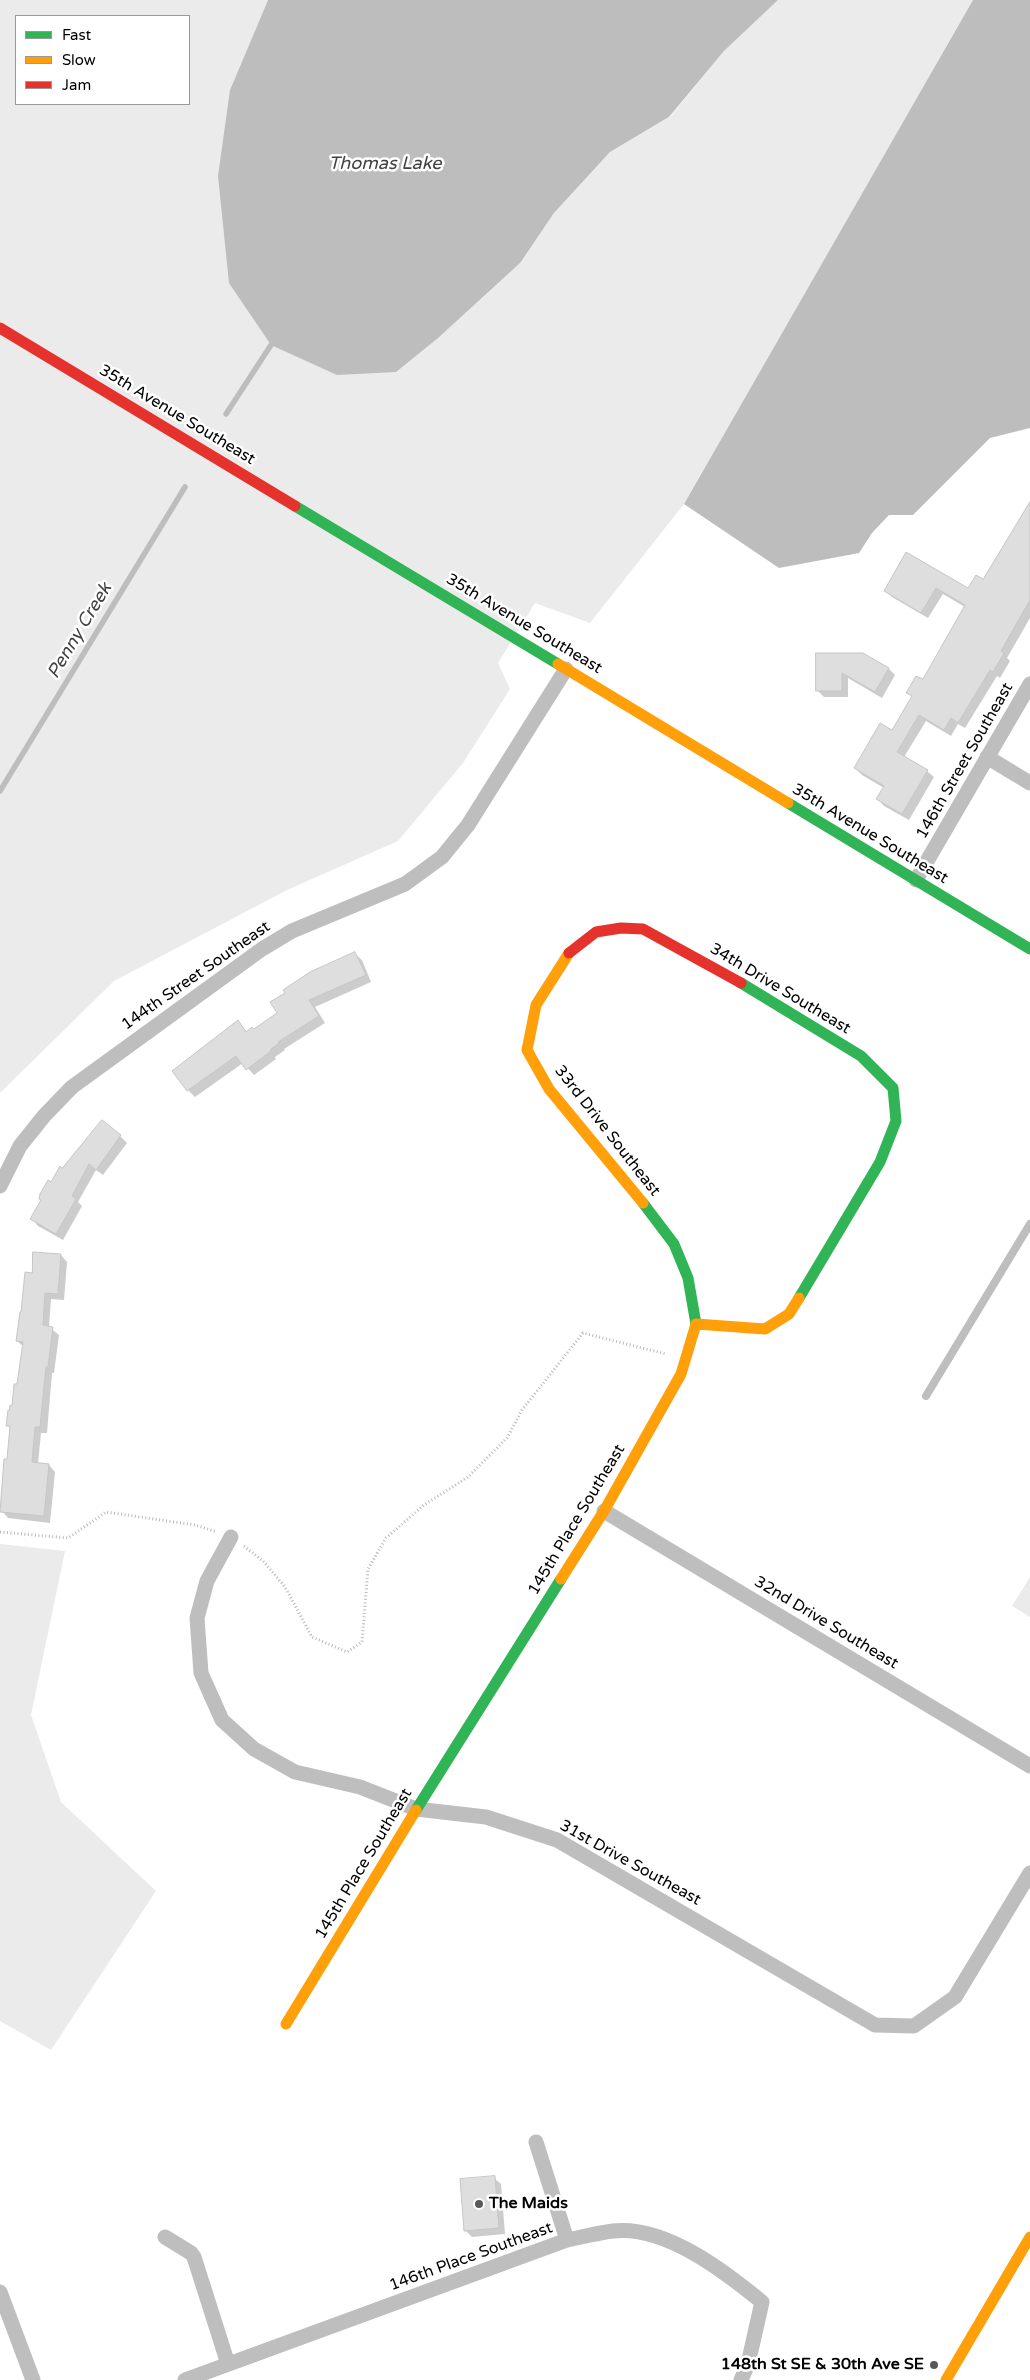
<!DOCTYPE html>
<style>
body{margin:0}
#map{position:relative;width:1030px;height:2380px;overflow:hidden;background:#fff;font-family:"Varela Round",sans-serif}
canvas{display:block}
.legend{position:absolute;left:15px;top:15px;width:175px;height:90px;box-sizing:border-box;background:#fff;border:1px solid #999;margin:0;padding:6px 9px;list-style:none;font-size:15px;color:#000}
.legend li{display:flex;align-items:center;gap:10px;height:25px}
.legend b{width:25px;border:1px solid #999}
</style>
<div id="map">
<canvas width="1030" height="2380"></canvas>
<ul class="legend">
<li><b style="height:6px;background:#30b455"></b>Fast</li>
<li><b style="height:6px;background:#ff9f0a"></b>Slow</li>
<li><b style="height:6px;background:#e5322d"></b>Jam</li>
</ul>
</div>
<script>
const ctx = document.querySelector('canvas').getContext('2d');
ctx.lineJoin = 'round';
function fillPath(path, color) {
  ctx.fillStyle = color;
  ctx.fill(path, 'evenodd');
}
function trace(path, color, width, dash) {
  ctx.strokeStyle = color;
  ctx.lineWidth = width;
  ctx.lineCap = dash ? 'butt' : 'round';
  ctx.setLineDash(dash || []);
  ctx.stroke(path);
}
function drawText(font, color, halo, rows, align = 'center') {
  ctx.font = font + ' "Varela Round",sans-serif';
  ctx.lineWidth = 5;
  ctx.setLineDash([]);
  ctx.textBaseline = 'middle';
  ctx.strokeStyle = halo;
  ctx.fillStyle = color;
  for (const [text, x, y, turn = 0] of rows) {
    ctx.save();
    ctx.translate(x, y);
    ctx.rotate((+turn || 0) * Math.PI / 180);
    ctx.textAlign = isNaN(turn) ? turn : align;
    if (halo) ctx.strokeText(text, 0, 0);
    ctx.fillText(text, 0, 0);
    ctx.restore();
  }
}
const green = new Path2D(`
 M0 0H268L230 90 521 263 554 213 610 152 670 117 724 51 778 0H973L684 504 590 623 535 603 498 663 510 689 463 763 398 841 287 890 114 981 0 1093ZM16 16H189V104H16Z
 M0 1544 65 1551 31 1715 61 1802 156 1891 51 2050 0 2021Z
 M1030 1577V1617L1012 1606Z`);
const water = new Path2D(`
 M268 0H778L724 51 669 117 610 152 554 213 521 262 438 338 396 372 337 375 271 345 229 283 218 176 230 90Z
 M973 0H1030V428L990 438 913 515H889L872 533 859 553 779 568 684 504Z`);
const shadow = new Path2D(`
 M1030 522V618L1007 658 1010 661 1000 678 997 676 965 728 958 724 951 736 926 721 904 757 927 771 934 777 909 820 884 806 878 799 884 788 862 775 855 768 893 732 913 697 908 692 923 681 965 607 943 594 928 618 892 597 885 590 907 553 969 589 983 581Z
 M817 654 889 669 895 675 882 698 848 678V697H824L817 690Z
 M355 954 362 960 371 982 315 1007 325 1023 284 1049 285 1050 275 1057 276 1059 254 1075 243 1063 195 1097 188 1090 238 1022 247 1032 254 1031Z
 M120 1136 127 1143 103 1175 96 1170 78 1202 82 1206 63 1240 38 1226 32 1219 51 1184 63 1169Z
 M61 1255 67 1262 64 1300 51 1299 49 1327 59 1335 54 1373H52L47 1433H41L38 1464 49 1465 55 1472 50 1523 8 1518 2 1511 11 1429 8 1425 13 1407 24 1347 17 1341 33 1274Z
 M494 2178 501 2184 505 2234 472 2237 465 2230Z`);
const stream = new Path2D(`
 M226 414 271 345
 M0 791 185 487`);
const building = new Path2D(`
 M1030 502V600L1001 651 1004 653 993 672 990 670 958 723 951 718 944 730 919 715 897 752 928 770 902 814 876 799 884 786 854 768 880 723 892 730 912 696 906 693 916 676 923 679 965 605 936 588 921 613 884 591 906 552 968 588 976 575 983 579Z
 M816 653H863L889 668 875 692 842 673V691H816Z
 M355 952 366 975 309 1000 319 1016 278 1042 279 1043 270 1050 271 1051 246 1070 236 1056 187 1091 172 1071 238 1020 246 1032 252 1027 254 1029 277 1013 270 1002 285 993 283 990 310 972Z
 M102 1120 121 1135 96 1170 89 1164 72 1196 76 1199 56 1234 30 1219 41 1200 39 1199 40 1194 48 1180 51 1182 60 1166 62 1168Z
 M33 1252 61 1254 58 1294 45 1293 43 1325 53 1327 48 1367H46L40 1427H35L32 1462 49 1464 44 1516 0 1512 4 1459H7L10 1426H6L8 1410 9 1411 10 1405 12 1406 14 1384H17L23 1342 16 1341 20 1312H21L25 1272 32 1273Z
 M495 2176 499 2228 464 2231 460 2179Z`);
const path = new Path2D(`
 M0 1532 68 1538 106 1512 195 1525 217 1532
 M244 1546 264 1562 285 1587 312 1637 347 1652 362 1642 368 1569 386 1538 424 1505 468 1477 507 1438 522 1410 583 1333 666 1354`);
const lane = new Path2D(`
 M926 1396 1030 1224`);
const street = new Path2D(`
 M987 757 1030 783
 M916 880 1030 684
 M0 1186 20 1146 44 1116 72 1087 262 949 292 931 405 884 442 857 468 825 566 669
 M604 1511 1030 1766
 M231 1537 207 1581 197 1618 201 1673 222 1720 254 1749 295 1772 360 1787 416 1809 486 1817 557 1840 875 2025 914 2026 955 1997 1030 1873
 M536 2142 567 2240
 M165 2237 191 2253 194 2257 228 2364
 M0 2292 33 2380
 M185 2380 567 2240C582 2237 597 2233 613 2231 665 2225 724 2271 762 2302L748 2364 741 2380`);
const fast = new Path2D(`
 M295 506 558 664
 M788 803 1030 949
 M741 983 861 1056 893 1088 896 1121 880 1162 799 1298
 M643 1203 674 1244 688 1278 696 1324
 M416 1810 561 1579`);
const slow = new Path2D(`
 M558 664 788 803
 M569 953 536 1005 527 1050 549 1089 643 1203
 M561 1579 604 1511 681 1374 696 1324 765 1329 789 1314 799 1298
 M286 2024 416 1810
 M946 2380 1030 2237`);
const jam = new Path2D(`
 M0 328 295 506
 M569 953 596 932 621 928 643 929 741 983`);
const markers = [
 [479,2204,5,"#595959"],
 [934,2365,5,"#595959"]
];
const streetNames = [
 ["35th Avenue Southeast",177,415,31],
 ["35th Avenue Southeast",524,624,31],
 ["146th Street Southeast",965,761,-60],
 ["35th Avenue Southeast",870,834,31],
 ["144th Street Southeast",196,976,-35],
 ["34th Drive Southeast",780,989,31],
 ["33rd Drive Southeast",607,1131,52],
 ["145th Place Southeast",577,1520,-59],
 ["32nd Drive Southeast",826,1623,31],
 ["31st Drive Southeast",630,1863,29],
 ["145th Place Southeast",364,1864,-59],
 ["146th Place Southeast",471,2257,-20]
];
const poiNames = [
 ["The Maids",489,2204],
 ["148th St SE & 30th Ave SE",924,2365,"right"]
];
const waterNames = [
 ["Thomas Lake",385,164],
 ["Penny Creek",80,631,-59]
];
fillPath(green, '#ebebeb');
fillPath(water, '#bdbdbd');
fillPath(shadow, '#0003');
trace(stream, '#bdbdbd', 5.5);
fillPath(building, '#dedede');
trace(building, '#c6c6c6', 1);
trace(path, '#b9b9b9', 3, [1, 2.5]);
trace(lane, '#bebebe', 8);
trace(street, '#bebebe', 15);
trace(fast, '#30b455', 11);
trace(slow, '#ff9f0a', 11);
trace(jam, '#e5322d', 11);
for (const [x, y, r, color] of markers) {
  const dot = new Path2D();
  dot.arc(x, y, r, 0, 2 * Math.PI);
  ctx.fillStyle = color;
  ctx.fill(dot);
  trace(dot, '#fff', 2);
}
drawText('16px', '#000', '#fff', streetNames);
drawText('bold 16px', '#000', '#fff', poiNames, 'left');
drawText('italic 18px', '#424242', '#fff', waterNames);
</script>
